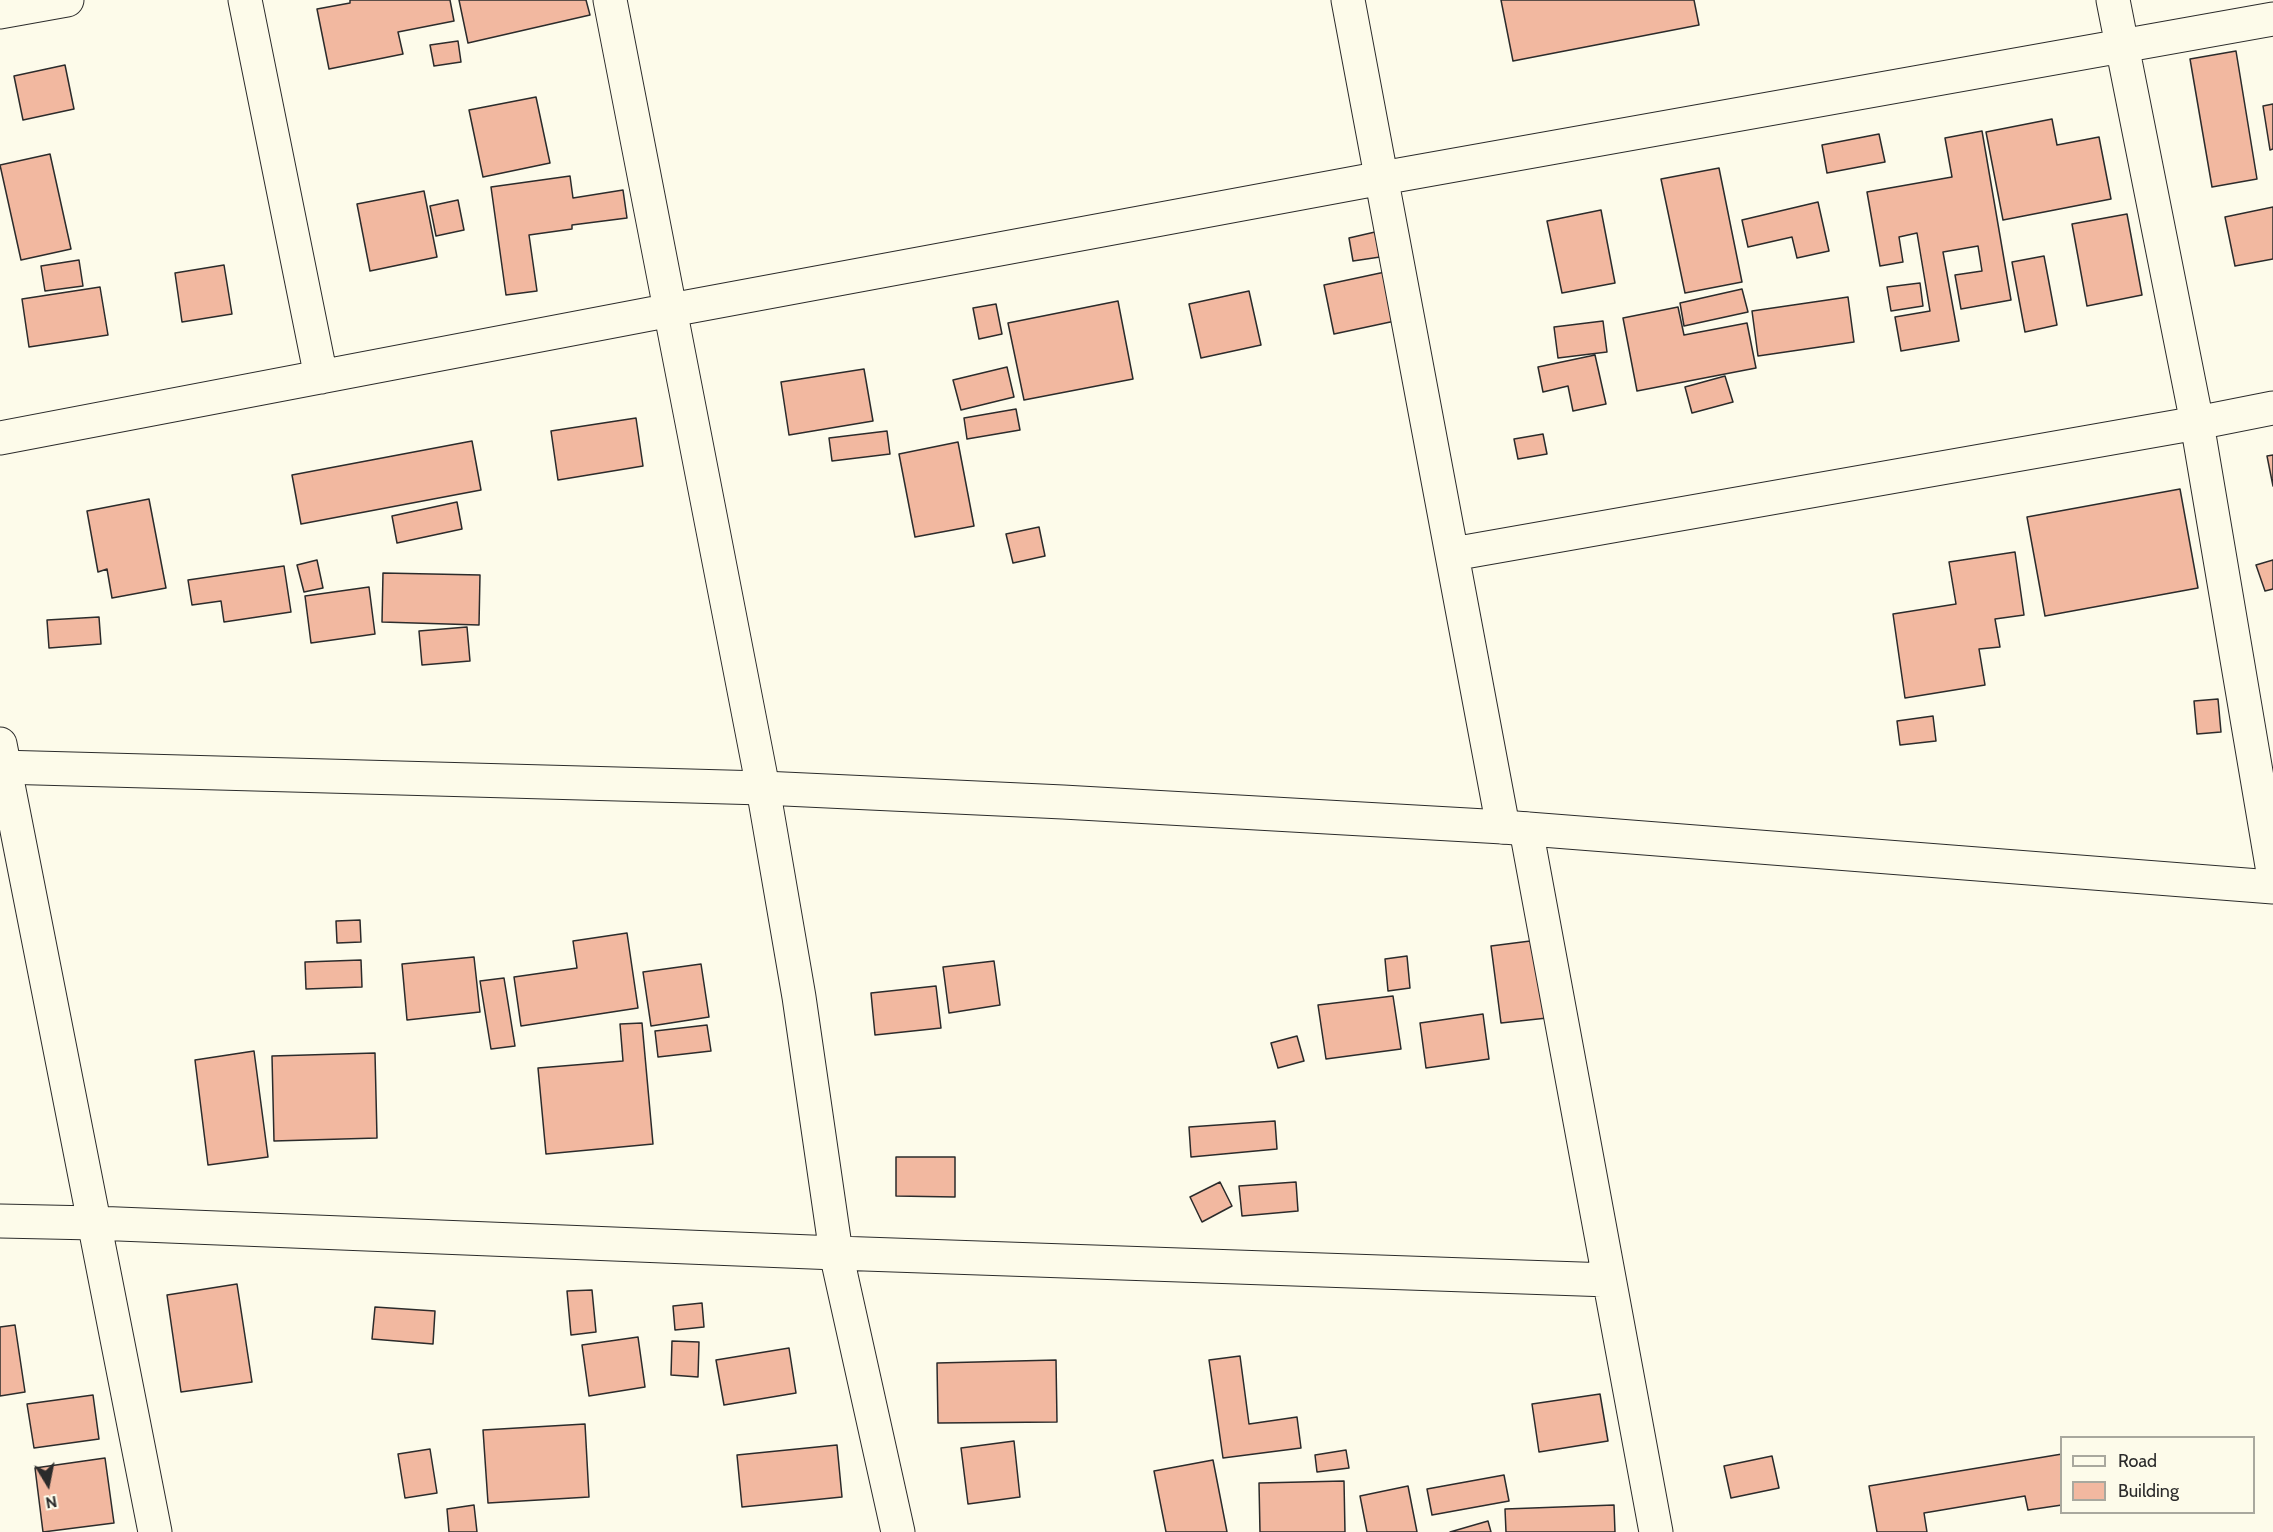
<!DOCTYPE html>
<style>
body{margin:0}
#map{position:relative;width:2273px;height:1532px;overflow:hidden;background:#fdfbea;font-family:Cabin,sans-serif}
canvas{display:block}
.legend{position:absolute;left:2060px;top:1436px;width:195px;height:78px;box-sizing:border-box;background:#fdfbea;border:2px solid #a9a89e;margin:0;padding:8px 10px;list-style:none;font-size:18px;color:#2b2b2b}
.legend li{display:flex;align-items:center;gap:12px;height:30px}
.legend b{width:30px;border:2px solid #a9a89e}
.north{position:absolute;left:18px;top:1454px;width:60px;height:60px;-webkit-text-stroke:4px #fdfbea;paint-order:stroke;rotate:170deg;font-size:16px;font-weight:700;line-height:24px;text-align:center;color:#2b2b2b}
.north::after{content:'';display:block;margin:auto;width:21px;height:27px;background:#2b2b2b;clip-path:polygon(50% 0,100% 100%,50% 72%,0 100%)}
</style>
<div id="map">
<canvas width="2273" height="1532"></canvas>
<ul class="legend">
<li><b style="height:8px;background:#fdfbea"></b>Road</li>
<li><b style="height:16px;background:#f2b8a0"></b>Building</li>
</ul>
<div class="north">N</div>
</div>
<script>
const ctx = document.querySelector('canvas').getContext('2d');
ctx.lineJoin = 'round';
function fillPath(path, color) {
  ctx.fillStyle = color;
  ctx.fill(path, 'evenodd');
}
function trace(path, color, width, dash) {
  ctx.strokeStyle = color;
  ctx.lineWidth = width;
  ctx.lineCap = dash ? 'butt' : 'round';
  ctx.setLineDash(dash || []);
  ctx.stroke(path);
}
const building = new Path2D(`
 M350 0H450L454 21 398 32 403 54 329 69 317 9 350 3Z
 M459 0H586L590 15 468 43Z
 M1501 0H1694L1699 25 1513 61Z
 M458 41 461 62 434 66 430 45Z
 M2236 51 2257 179 2212 187 2190 59Z
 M65 65 74 109 23 120 14 76Z
 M536 97 550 163 483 177 469 110Z
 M2273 104V149L2270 150 2263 106Z
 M2052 119 2057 145 2099 137 2111 199 2003 220 1986 132Z
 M1982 131 2011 300 1961 309 1955 275 1982 271 1978 246 1943 252 1959 341 1901 351 1895 317 1930 311 1917 233 1899 237 1903 262 1880 266 1867 192 1952 177 1945 138Z
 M1879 134 1885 162 1827 173 1822 145Z
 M50 154 71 249 21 260 0 165Z
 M1719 168 1742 282 1685 293 1661 179Z
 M570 176 573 198 623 190 627 218 572 225V229L529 235 537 291 506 295 491 187Z
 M424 191 437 257 370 271 357 204Z
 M458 200 464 230 436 236 430 206Z
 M1818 202 1829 251 1797 258 1792 237 1748 247 1742 220Z
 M2273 207V259L2235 266 2225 217Z
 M1601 210 1615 283 1562 293 1547 221Z
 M2127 214 2142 295 2087 306 2072 224Z
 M1375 232 1380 257 1353 261 1349 238Z
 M2044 256 2057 325 2025 332 2012 262Z
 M79 260 83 286 45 291 41 266Z
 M224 265 232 314 182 322 175 273Z
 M1385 272 1395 321 1334 334 1324 285Z
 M1920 283 1923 306 1891 311 1887 287Z
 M100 287 108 335 29 347 22 299Z
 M1742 289 1748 312 1684 326 1680 303Z
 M1249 291 1261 345 1201 358 1189 304Z
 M1848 297 1854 342 1758 356 1752 311Z
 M1118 301 1133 379 1024 400 1008 323Z
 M996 304 1002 334 979 339 973 308Z
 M1678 307 1684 335 1747 323 1756 368 1637 391 1623 318Z
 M1603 321 1607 352 1558 358 1554 327Z
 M1595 355 1606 404 1573 411 1568 386 1543 392 1538 367Z
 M1007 367 1014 397 961 410 953 380Z
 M864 369 873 421 789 435 781 382Z
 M1725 376 1733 402 1692 413 1685 387Z
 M1016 409 1020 430 967 439 964 418Z
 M636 418 643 466 558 480 551 431Z
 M887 431 890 454 832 461 829 438Z
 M1543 434 1547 454 1518 459 1514 439Z
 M472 441 481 490 301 524 292 475Z
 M958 442 974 526 915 537 899 454Z
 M2273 455V486L2267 456Z
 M2180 489 2198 588 2045 616 2027 517Z
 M149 499 166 588 112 598 107 569 98 572 87 511Z
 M457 502 462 529 397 543 392 516Z
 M1039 527 1045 556 1013 563 1006 534Z
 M2015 552 2024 615 1995 619 2000 647 1979 649 1985 685 1905 698 1893 614 1956 604 1949 562Z
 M317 560 323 588 304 592 297 565Z
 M2273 560V589L2265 591 2256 565Z
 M284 566 291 612 224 622 221 601 192 605 188 580Z
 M383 573 480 575 479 625 382 622Z
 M369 587 375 634 311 643 305 596Z
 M99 617 101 644 49 648 47 620Z
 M467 627 470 661 422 665 419 631Z
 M2218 699 2221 732 2197 734 2194 701Z
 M1933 716 1936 741 1900 745 1897 721Z
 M360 920 361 942 337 943 336 921Z
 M627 933 638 1008 521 1026 514 977 577 968 573 941Z
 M1538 940 1547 1018 1501 1023 1491 946Z
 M1407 956 1410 988 1388 991 1385 959Z
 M474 957 480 1012 407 1020 402 964Z
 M361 960 362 987 306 989 305 962Z
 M994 961 1000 1005 949 1013 943 967Z
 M701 964 709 1017 651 1026 643 972Z
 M504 978 515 1046 491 1049 480 981Z
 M936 986 941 1028 875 1035 871 993Z
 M1393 996 1401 1049 1326 1059 1318 1005Z
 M1483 1014 1489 1059 1426 1068 1420 1023Z
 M642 1023 653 1144 546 1154 538 1068 623 1061 620 1024Z
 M707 1025 711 1051 658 1057 655 1031Z
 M1297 1036 1304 1061 1278 1068 1271 1043Z
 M254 1051 268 1157 208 1165 195 1060Z
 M375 1053 377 1138 274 1141 272 1056Z
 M1275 1121 1277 1149 1191 1157 1189 1127Z
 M896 1157H955V1197L896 1196Z
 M1220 1182 1232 1206 1202 1222 1190 1197Z
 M1296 1182 1298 1211 1242 1216 1239 1186Z
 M237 1284 252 1382 181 1392 167 1295Z
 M592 1290 596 1332 571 1335 567 1291Z
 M702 1303 704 1327 675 1330 673 1306Z
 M375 1307 435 1311 433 1344 372 1339Z
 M15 1325 25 1392 0 1396V1327Z
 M638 1337 645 1387 589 1396 582 1345Z
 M672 1341 699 1342 698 1377 671 1375Z
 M789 1348 796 1393 724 1405 716 1360Z
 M1240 1356 1249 1424 1297 1417 1301 1448 1223 1458 1209 1360Z
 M1056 1360 1057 1422 938 1423 937 1363Z
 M1600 1394 1608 1441 1539 1452 1532 1404Z
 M93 1395 99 1439 34 1448 27 1404Z
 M585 1424 589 1497 488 1503 483 1430Z
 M1014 1441 1020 1497 968 1504 961 1448Z
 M837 1445 842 1497 742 1507 737 1455Z
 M430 1449 437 1493 405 1498 398 1454Z
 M1346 1450 1349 1468 1317 1472 1315 1455Z
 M2062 1454V1505L2028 1510 2025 1496 1924 1513 1927 1532H1877L1869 1486Z
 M1772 1456 1779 1488 1731 1498 1724 1466Z
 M105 1458 114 1523 43 1532 35 1468Z
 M1213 1460 1227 1532H1166L1154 1471Z
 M1504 1475 1509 1501 1432 1515 1427 1489Z
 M1344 1481 1345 1532H1260L1259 1483Z
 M1408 1486 1417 1532H1367L1360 1496Z
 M474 1505 477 1532H449L447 1509Z
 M1614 1505 1615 1532H1506L1505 1509Z
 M1488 1521 1491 1532H1450Z`);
const street = new Path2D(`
 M245 0 321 377
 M610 0 763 788 799 997 836 1253 898 1532
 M1348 0 1503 827
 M2113 0 2197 423 2273 872
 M0 12 67 0
 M0 438 671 310 1382 178 2273 19
 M1453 554 2197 423 2273 408
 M0 744 155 1532
 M1526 829 1656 1532
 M0 1221 94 1223 836 1253 1609 1280`);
const secondary = new Path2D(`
 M0 767 763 788 1063 802 1503 827 2273 887`);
fillPath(building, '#f2b8a0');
trace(building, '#2b2b2b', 1.5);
trace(street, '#2b2b2b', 35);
trace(secondary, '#2b2b2b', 35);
trace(street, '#fdfbea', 33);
trace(secondary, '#fdfbea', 33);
</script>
